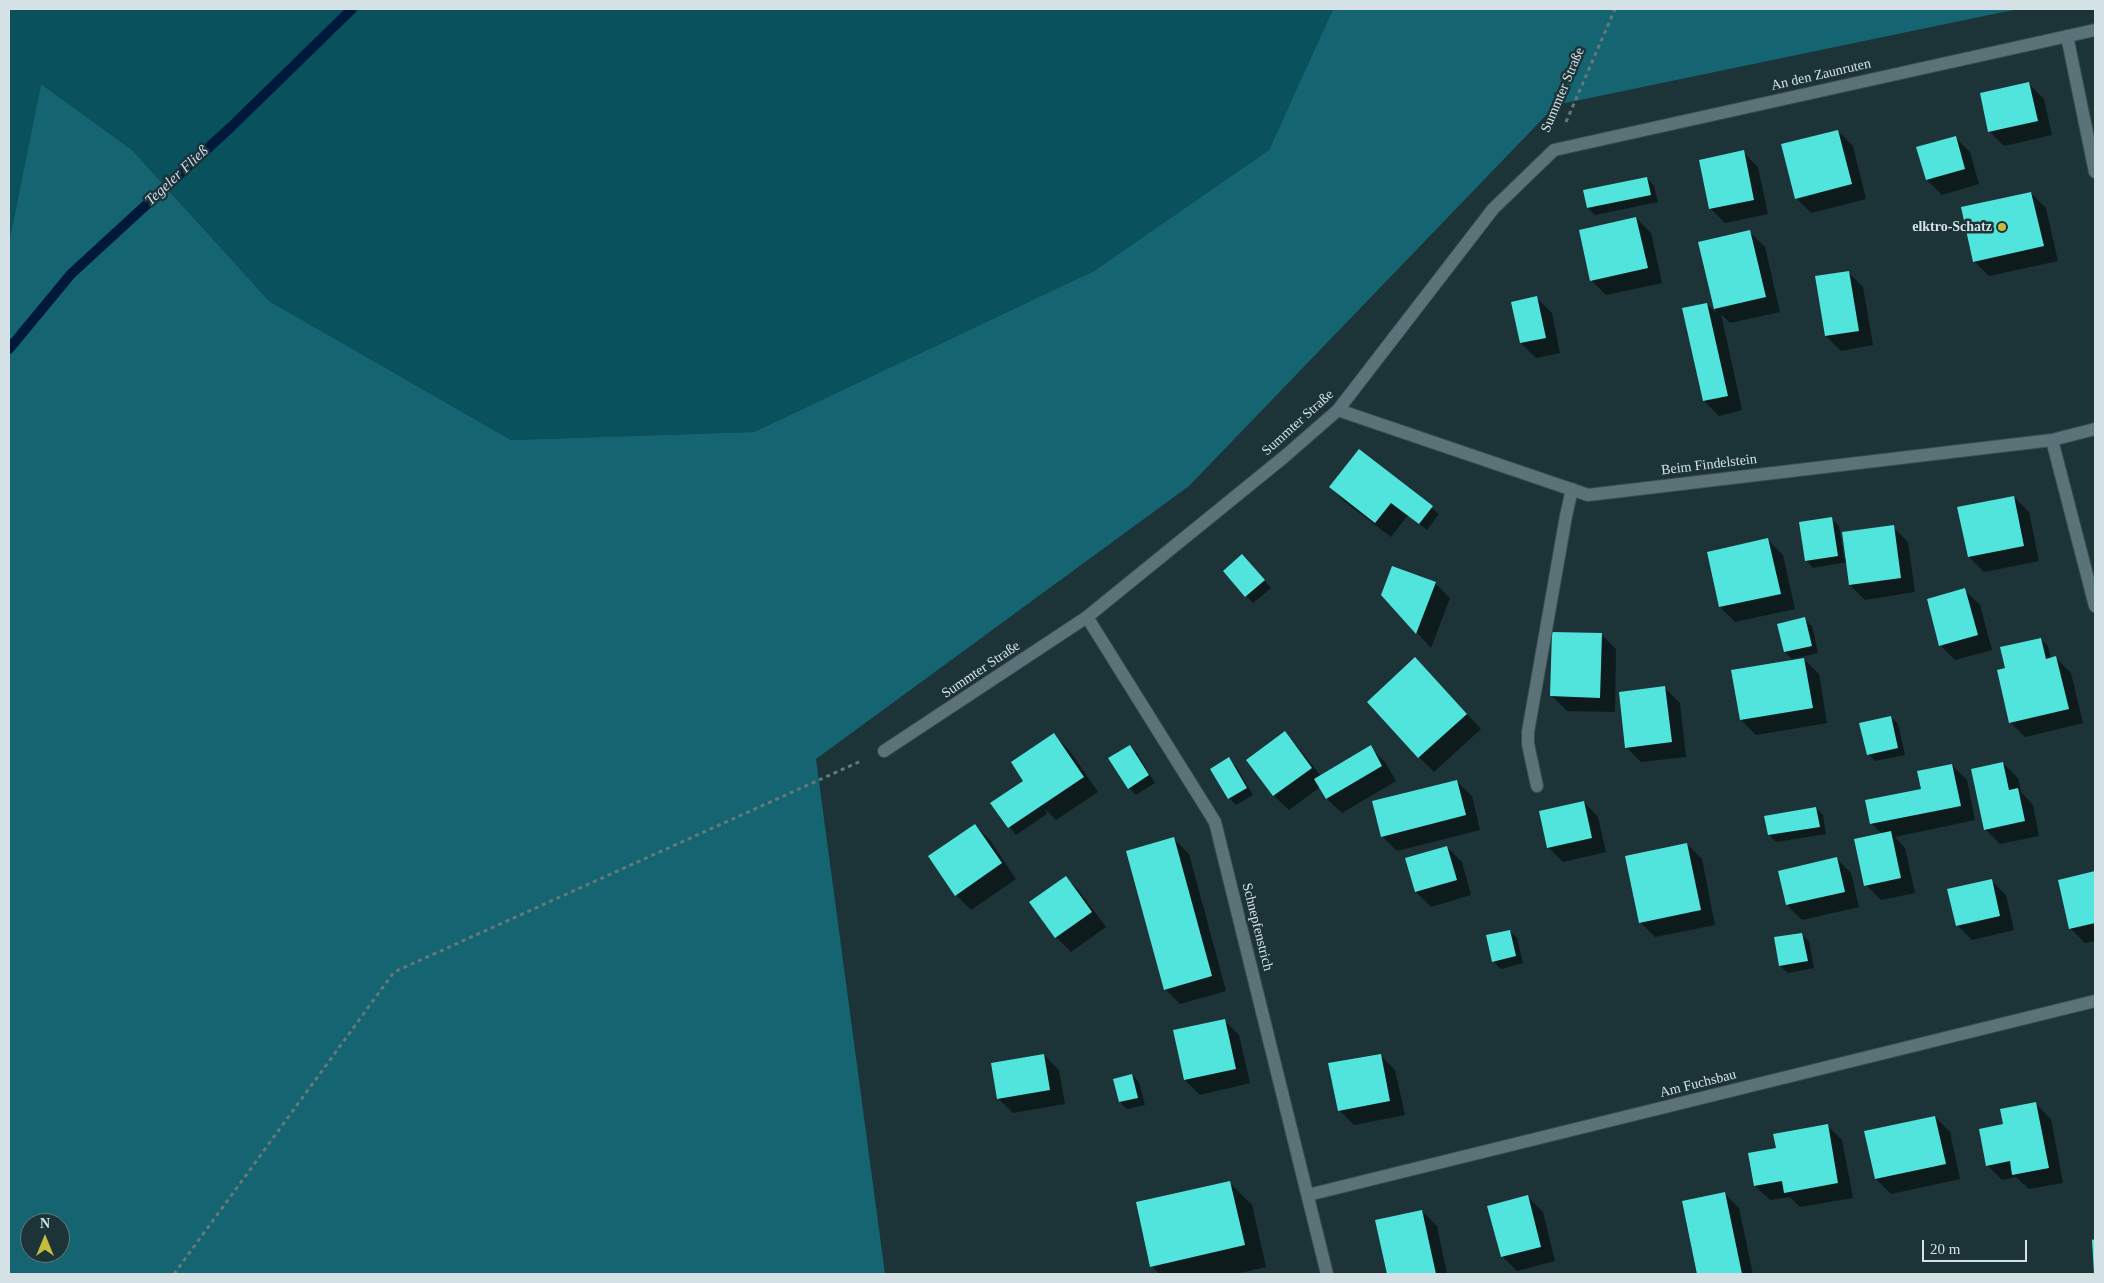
<!DOCTYPE html>
<meta charset="utf-8">
<style>
body{margin:0}
#map{position:relative;width:2104px;height:1283px;overflow:hidden;background:#1c3337;font-family:Georgia,serif}
canvas{display:block}
.frame{position:absolute;inset:0;border:10px solid #d5e2e5;pointer-events:none}
.north{position:absolute;left:20px;top:1213px;width:50px;height:50px;box-sizing:border-box;background:#1c3337;border:1px solid #66797d;border-radius:50%;rotate:0deg;font-size:14px;font-weight:700;line-height:20px;text-align:center;color:#d5e2e5}
.north::after{content:'';display:block;margin:auto;width:18px;height:22px;background:#c7bb3b;clip-path:polygon(50% 0,100% 100%,50% 72%,0 100%)}
.scale{position:absolute;left:1922px;top:1240px;width:105px;height:22px;box-sizing:border-box;border:2px solid #d5e2e5;border-top:0;padding-left:6px;font-size:15px;line-height:18px;white-space:nowrap;color:#d5e2e5;-webkit-text-stroke:4px #1c3337;paint-order:stroke}
</style>
<div id="map">
<canvas width="2104" height="1283"></canvas>
<div class="frame"></div>
<div class="north">N</div>
<div class="scale">20 m</div>
</div>
<script>
const ctx = document.querySelector('canvas').getContext('2d');
ctx.lineJoin = 'round';
function fillPath(path, color) {
  ctx.fillStyle = color;
  ctx.fill(path, 'evenodd');
}
function trace(path, color, width, dash) {
  ctx.strokeStyle = color;
  ctx.lineWidth = width;
  ctx.lineCap = dash ? 'butt' : 'round';
  ctx.setLineDash(dash || []);
  ctx.stroke(path);
}
function drawText(font, color, halo, rows, align = 'center') {
  ctx.font = font + ' Georgia,serif';
  ctx.lineWidth = 5;
  ctx.setLineDash([]);
  ctx.textBaseline = 'middle';
  ctx.strokeStyle = halo;
  ctx.fillStyle = color;
  for (const [text, x, y, turn = 0] of rows) {
    ctx.save();
    ctx.translate(x, y);
    ctx.rotate((+turn || 0) * Math.PI / 180);
    ctx.textAlign = isNaN(turn) ? turn : align;
    if (halo) ctx.strokeText(text, 0, 0);
    ctx.fillText(text, 0, 0);
    ctx.restore();
  }
}
const green = new Path2D(`
 M9 9H1333L1269 150 1094 271 754 432 511 440 269 301 132 150 41 84 9 243Z`);
const forest = new Path2D(`
 M1333 9H2018L1556 105 1189 486 816 759 885 1274H9V243L41 84 132 150 269 301 511 440 754 432 1094 271 1269 150ZM30 1223H60V1253H30Z`);
const shadow = new Path2D(`
 M2029 84 2044 99 2052 135 2004 146 1989 131Z
 M1838 131 1853 146 1866 199 1811 213 1796 198Z
 M1955 137 1970 152 1979 184 1942 195 1927 180 1918 148Z
 M1743 152 1758 167 1768 214 1725 223 1710 208Z
 M1647 178 1654 186 1658 202 1595 215 1588 208 1585 191Z
 M2031 193 2046 208 2058 261 1989 276 1974 261Z
 M1636 218 1651 233 1662 283 1606 295 1591 280Z
 M1750 232 1765 247 1780 312 1730 323 1721 314 1742 410 1719 416 1704 401 1683 309 1707 304 1716 313 1700 243Z
 M1848 272 1863 287 1873 345 1841 351 1826 336Z
 M1537 298 1552 313 1560 353 1536 358 1521 343Z
 M1359 450 1439 514 1427 530 1408 515 1391 537 1345 502 1330 487Z
 M2014 497 2029 512 2039 561 1984 572 1969 557Z
 M1832 519 1839 526 1844 558 1893 527 1908 542 1915 592 1865 600 1850 585 1847 562 1813 568 1806 560Z
 M1768 540 1783 555 1795 609 1735 622 1720 607 1708 553Z
 M1249 563 1271 588 1253 603 1246 596Z
 M1435 583 1450 598 1431 648 1383 595Z
 M1965 590 1980 605 1992 650 1955 660 1940 645Z
 M1804 619 1812 626 1818 653 1792 659 1785 652Z
 M1601 634 1616 649 1615 712 1567 711 1552 696Z
 M2041 639 2048 646 2051 659 2056 658 2071 673 2083 723 2025 737 2010 722 2007 669Z
 M1804 659 1819 674 1827 723 1756 735 1741 720Z
 M1430 674 1481 729 1434 772 1419 757Z
 M1665 688 1680 703 1686 757 1641 762 1626 747Z
 M1891 717 1898 724 1905 755 1875 761 1868 754Z
 M1285 733 1299 748 1321 776 1370 747 1385 762 1396 781 1342 813 1327 799 1320 787 1289 810 1274 796 1248 760Z
 M1054 735 1069 750 1098 792 1056 820 1045 809 1047 814 1016 835 992 804 1025 781Z
 M1129 746 1137 753 1155 783 1136 795 1129 788Z
 M1229 759 1236 766 1253 795 1236 805 1229 798Z
 M2003 763 2018 778 2021 792 2033 805 2039 836 2000 844 1985 829Z
 M1952 765 1967 780 1975 820 1895 837 1905 848 1915 893 1881 900 1866 885 1882 834 1872 824 1867 801 1922 790Z
 M1457 782 1472 796 1480 830 1397 851 1382 836Z
 M1584 802 1598 817 1606 852 1563 862 1548 847Z
 M1816 808 1823 815 1826 834 1776 842 1769 835Z
 M975 825 990 840 1016 879 971 910 956 895 930 857Z
 M1174 839 1189 854 1226 991 1180 1004 1165 989Z
 M1687 844 1702 859 1715 925 1655 937 1640 922Z
 M1447 847 1462 862 1471 895 1431 907 1416 892Z
 M1836 858 1851 873 1859 907 1802 920 1787 905Z
 M2095 872V941L2085 943 2070 928 2059 881Z
 M1066 877 1080 892 1106 927 1071 952 1056 937Z
 M1991 880 2006 895 2014 930 1972 940 1957 925Z
 M1510 931 1517 938 1523 963 1501 969 1494 962Z
 M1801 934 1809 941 1814 968 1788 973 1780 966Z
 M1224 1020 1239 1035 1250 1083 1200 1095 1185 1080Z
 M1044 1055 1059 1070 1065 1104 1013 1113 998 1098Z
 M1380 1055 1395 1070 1405 1115 1354 1125 1339 1110Z
 M1132 1075 1139 1082 1145 1105 1127 1109 1120 1102Z
 M2036 1104 2051 1119 2063 1183 2029 1189 2016 1177 2002 1180 1987 1165 2004 1125Z
 M1935 1117 1950 1132 1960 1179 1891 1194 1876 1179Z
 M1827 1125 1842 1140 1853 1198 1800 1207 1790 1197 1770 1200 1755 1186 1777 1149Z
 M1230 1183 1252 1205 1266 1267 1236 1274H1159L1152 1266Z
 M1724 1193 1739 1208 1753 1274H1699L1684 1202Z
 M1528 1197 1543 1212 1555 1261 1517 1271 1502 1256Z
 M1422 1211 1437 1226 1447 1274H1388L1377 1221Z`);
const stream = new Path2D(`
 M9 349 71 274 231 127 352 9`);
const building = new Path2D(`
 M2029 82 2038 121 1988 132 1980 93Z
 M1838 130 1852 184 1795 199 1781 144Z
 M1956 136 1965 169 1926 180 1916 147Z
 M1744 150 1754 200 1709 209 1699 160Z
 M1647 177 1651 195 1587 208 1583 190Z
 M2031 192 2044 246 1973 262 1961 207Z
 M1636 217 1648 268 1590 281 1579 230Z
 M1750 230 1766 297 1714 309 1698 242Z
 M1849 271 1859 331 1825 336 1815 276Z
 M1537 296 1546 338 1520 343 1511 302Z
 M1707 303 1728 396 1703 401 1682 308Z
 M1359 449 1433 506 1419 524 1391 503 1375 523 1329 487Z
 M2014 496 2024 546 1968 557 1957 507Z
 M1832 517 1838 556 1805 561 1799 522Z
 M1894 525 1901 578 1849 585 1842 532Z
 M1768 538 1781 594 1719 607 1707 552Z
 M1242 554 1265 580 1245 597 1223 571Z
 M1392 566 1436 582 1416 634 1381 595Z
 M1965 588 1978 635 1939 646 1927 599Z
 M1805 617 1812 646 1784 652 1777 624Z
 M1552 632 1602 633 1600 698 1550 696Z
 M2041 638 2046 659 2056 656 2069 709 2009 723 1997 670 2005 668 2000 647Z
 M1415 657 1467 714 1418 758 1367 702Z
 M1804 658 1813 708 1740 720 1731 670Z
 M1665 686 1672 742 1625 748 1619 692Z
 M1891 716 1898 748 1867 755 1859 723Z
 M1285 731 1312 768 1273 796 1246 760Z
 M1054 733 1084 777 1008 828 990 803 1023 781 1011 762Z
 M1130 745 1149 775 1128 789 1108 758Z
 M1371 745 1382 766 1326 799 1314 779Z
 M1229 757 1247 788 1228 799 1210 769Z
 M2003 762 2009 790 2018 788 2025 821 1984 830 1971 769Z
 M1952 764 1961 806 1870 824 1865 800 1921 789 1917 771Z
 M1457 780 1466 815 1381 837 1372 801Z
 M1584 801 1592 838 1547 848 1539 811Z
 M1816 807 1820 827 1768 835 1764 816Z
 M975 824 1002 863 955 896 928 856Z
 M1891 831 1901 878 1864 886 1854 839Z
 M1174 837 1212 976 1164 990 1126 851Z
 M1687 843 1701 910 1639 923 1625 856Z
 M1447 846 1457 880 1415 892 1405 858Z
 M1837 857 1845 892 1786 905 1778 871Z
 M2095 871V923L2069 929 2058 880Z
 M1066 876 1092 912 1055 938 1029 902Z
 M1992 879 2000 916 1956 926 1947 889Z
 M1510 930 1516 956 1492 962 1486 935Z
 M1802 933 1808 961 1779 966 1774 937Z
 M1225 1019 1236 1069 1184 1080 1173 1030Z
 M1044 1054 1050 1090 997 1099 991 1063Z
 M1381 1054 1390 1101 1338 1111 1328 1063Z
 M1132 1074 1138 1098 1119 1102 1113 1079Z
 M2036 1102 2049 1168 2012 1175 2010 1161 1986 1166 1979 1129 2003 1124 2000 1109Z
 M1935 1116 1946 1164 1875 1179 1864 1131Z
 M1828 1124 1838 1183 1784 1193 1782 1181 1754 1186 1748 1153 1776 1148 1773 1134Z
 M1230 1181 1245 1245 1150 1267 1136 1202Z
 M1725 1192 1742 1274H1697L1682 1201Z
 M1528 1195 1541 1247 1501 1257 1487 1206Z
 M1422 1210 1436 1274H1387L1375 1220Z
 M2095 1239V1274H2094L2092 1240Z`);
const path = new Path2D(`
 M1566 122 1615 9
 M174 1274 394 972 861 761`);
const service = new Path2D(`
 M1537 786 1528 744V732L1566 516 1572 489`);
const minor = new Path2D(`
 M2067 36 2095 172
 M1338 410 1588 495 2052 440 2095 429
 M2052 440 2095 606
 M1087 617 1215 822 1327 1274
 M884 751 1087 617 1284 457 1338 410 1493 209 1554 150 2095 30
 M1308 1195 2095 1001`);
const markers = [
 [2002,227,5,"#c7bb3b"]
];
const streetNames = [
 ["An den Zaunruten",1821,75,-13],
 ["Summter Straße",1563,90,-67],
 ["Summter Straße",1298,423,-42],
 ["Beim Findelstein",1709,465,-7],
 ["Summter Straße",981,670,-34],
 ["Schnepfenstrich",1257,927,76],
 ["Am Fuchsbau",1698,1084,-14]
];
const poiNames = [
 ["elktro-Schatz",1992,227]
];
const waterNames = [
 ["Tegeler Fließ",177,176,-43]
];
fillPath(green, '#08515d');
fillPath(forest, '#156471');
fillPath(shadow, '#0007');
trace(stream, '#00193b', 10);
fillPath(building, '#51e4dd');
trace(service, '#3a4e52', 14);
trace(minor, '#3a4e52', 14);
trace(path, '#65787c', 3, [4, 4]);
trace(service, '#5b7378', 12);
trace(minor, '#5b7378', 12);
for (const [x, y, r, color] of markers) {
  const dot = new Path2D();
  dot.arc(x, y, r, 0, 2 * Math.PI);
  ctx.fillStyle = color;
  ctx.fill(dot);
  trace(dot, '#1c3337', 2);
}
drawText('14px', '#d5e2e5', '#1c3337', streetNames);
drawText('bold 14px', '#d5e2e5', '#1c3337', poiNames, 'right');
drawText('italic 15px', '#cddcef', '#1c3337', waterNames);
</script>
